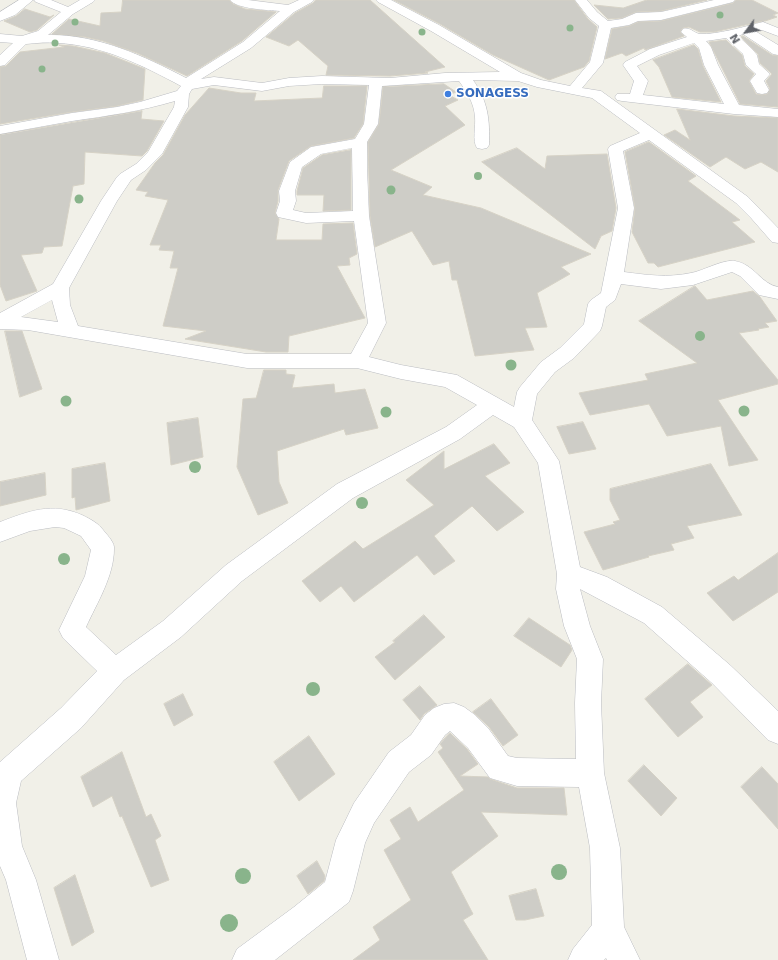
<!DOCTYPE html>
<style>
body{margin:0}
#map{position:relative;width:778px;height:960px;overflow:hidden;background:#f1f0e8;font-family:"DejaVu Sans",sans-serif}
canvas{display:block}
.north{position:absolute;left:726px;top:12px;width:40px;height:40px;-webkit-text-stroke:3px #fff;paint-order:stroke;rotate:238deg;font-size:11px;font-weight:700;line-height:16px;text-align:center;color:#5f6268}
.north::after{content:'';display:block;margin:auto;width:14px;height:18px;background:#5f6268;clip-path:polygon(50% 0,100% 100%,50% 72%,0 100%)}
</style>
<div id="map">
<canvas width="778" height="960"></canvas>
<div class="north">N</div>
</div>
<script>
const ctx = document.querySelector('canvas').getContext('2d');
ctx.lineJoin = 'round';
function fillPath(path, color) {
  ctx.fillStyle = color;
  ctx.fill(path, 'evenodd');
}
function trace(path, color, width, dash) {
  ctx.strokeStyle = color;
  ctx.lineWidth = width;
  ctx.lineCap = dash ? 'butt' : 'round';
  ctx.setLineDash(dash || []);
  ctx.stroke(path);
}
function drawText(font, color, halo, rows, align = 'center') {
  ctx.font = font + ' "DejaVu Sans",sans-serif';
  ctx.lineWidth = 3;
  ctx.setLineDash([]);
  ctx.textBaseline = 'middle';
  ctx.strokeStyle = halo;
  ctx.fillStyle = color;
  for (const [text, x, y, turn = 0] of rows) {
    ctx.save();
    ctx.translate(x, y);
    ctx.rotate((+turn || 0) * Math.PI / 180);
    ctx.textAlign = isNaN(turn) ? turn : align;
    if (halo) ctx.strokeText(text, 0, 0);
    ctx.fillText(text, 0, 0);
    ctx.restore();
  }
}
const building = new Path2D(`
 M123 0H229L233 4 245 9 276 12 242 41 187 76 137 53 103 41 85 37 52 34 69 19 100 26 101 13 121 12Z
 M316 0H370L445 67 425 72 428 73 390 76 326 75 328 66 298 40 289 46 266 37 295 13 313 3Z
 M394 0H574L588 19 597 27 589 61 584 67 549 80 493 55 440 24Z
 M647 0H707L661 11 636 12 622 18 608 19 594 5 623 8Z
 M736 0H752L778 13 773 15 777 17 765 21H763L714 32H700L689 27 683 28 680 32 684 36 645 50 644 48 626 56 622 53 605 59 612 29 629 26 638 22 661 21 733 3Z
 M25 9 50 17 54 15 37 30 30 32 4 21 16 16Z
 M743 36 772 55 778 56V107L740 104 709 42 726 40 742 55 745 66 754 74 749 81 756 94 762 95 767 94 770 89 766 81 772 74 760 63 758 54 741 37Z
 M59 45 73 46 105 53 145 69 143 100 117 106 72 112 0 124V67L6 66 20 52 64 47Z
 M694 45 698 49 703 66 721 102 672 97 659 67 653 60Z
 M444 84 456 92 449 95 458 100 445 106 465 125 391 170 432 187 423 195 481 208 591 254 561 267 570 274 537 293 547 327 525 328 534 350 475 356 457 280H452L449 261 433 265 412 231 375 247 370 216 368 142 379 124 383 87Z
 M324 86H367L363 124 354 138 311 146 289 161 278 190V201L275 213 279 219 276 240H322L323 224 353 223 357 254 349 258 350 265 337 266 365 318 289 336 288 352H266L185 339 206 331 163 326 178 268H170L174 251 159 250 161 245H150L168 200 145 196 148 192 136 190 155 163 163 155 185 115 209 88 241 93H256L254 101 322 98Z
 M677 109 734 116 778 118V172L761 162 745 169 726 157 710 167 664 135 675 130 690 140Z
 M142 111 141 119 164 121 147 151 142 156 85 152 84 184 73 186 62 246 44 247 42 253 21 255 37 291 6 301 0 285V135Z
 M649 142 696 176 688 181 740 220 732 222 755 242 658 267 654 263H648L632 232 635 208 625 152Z
 M517 148 545 169 547 156 607 154 616 208 612 231 601 236 595 249 482 162Z
 M351 150V210L323 211 324 195H297V191L303 168 322 155Z
 M695 286 707 300 753 291 760 297 777 321 765 323 769 327 758 329 759 330 739 333 778 380V384L718 400 758 460 729 466 721 426 667 436 649 404 590 415 579 393 648 380 645 374 697 363 639 321Z
 M5 331H22L42 389 20 397Z
 M264 370H286V374L295 375 292 388 334 384 335 393 365 389 378 428 346 435 344 429 277 451 279 482 288 503 258 515 237 467 243 399 256 398Z
 M198 418 203 457 171 465 167 423Z
 M583 422 596 449 569 454 557 427Z
 M494 444 510 463 485 476 524 512 497 531 472 506 434 536 455 561 434 575 417 555 354 602 341 586 320 602 302 581 355 541 363 549 434 505 406 480 444 451V469Z
 M105 463 110 501 76 510 75 497 72 498V469Z
 M711 464 742 515 687 526 694 538 671 544 674 550 648 556 649 557 603 570 584 532 615 524 613 522 620 520 610 500V489Z
 M45 473 46 495 0 506V482Z
 M778 553V592L733 621 707 593 734 576 738 580Z
 M424 615 445 637 395 680 375 657 395 642 393 641Z
 M529 618 570 645 572 650 561 667 514 636Z
 M688 664 712 685 690 702 703 717 678 737 645 699Z
 M420 686 437 705 424 714 420 720 403 700Z
 M183 694 193 715 174 726 164 704Z
 M491 699 518 735 503 746 489 727 473 712Z
 M450 733 467 749 478 764 460 776 488 777 490 779 517 788H564L567 815 481 812 498 836 451 872 473 914 463 920 488 960H353L380 940 373 927 411 900 384 850 401 839 390 820 410 807 418 822 464 790 438 752 443 748 440 744Z
 M309 736 335 774 299 801 274 762Z
 M122 752 146 817 151 814 161 836 155 840 169 880 151 887 122 816 120 817 112 796 93 807 81 777Z
 M644 765 677 798 661 816 628 781Z
 M762 767 778 784V829L741 787Z
 M317 861 325 876 324 881 308 894 297 876Z
 M75 875 94 932 72 946 54 888Z
 M536 889 544 916 525 920H516L509 896Z`);
const street = new Path2D(`
 M19 0H33L15 15 0 21V12Z
 M34 0H51L68 7 80 0H95L93 2 73 14 48 35C97 34 144 56 186 78L243 42 280 11C268 10 237 9 230 0H248L288 5 299 0H314L312 2 294 12 251 48 201 79 214 77 262 83 289 78 322 76 390 78 445 73 500 72 431 31 378 2 376 0H391L439 25 521 73 541 80 570 86 590 62 599 26 589 18 575 0H587L597 12 608 21 622 19 636 13 661 12 714 0H735L733 2 661 20 638 21 629 25 611 28 603 63 582 88 601 91 748 197 778 228V243L772 242 751 218 736 203 649 140 623 151 634 208 624 272C647 275 667 278 691 273 703 271 723 259 735 261 754 264 761 284 778 287V299L759 295 740 276 732 272 693 285 661 289 621 284 615 300 606 307 602 326 600 331 574 358 555 372 537 394 532 420 559 461 580 567 607 577 662 607 730 665 778 711V744L768 740 712 683 644 623 580 589 590 626 603 659 601 703 604 773 620 848 624 927 640 960H607L606 958 604 960H568L573 949 592 925 590 848 579 787 517 786 490 778 468 748 450 731 445 735 431 755 409 772 374 823 365 843 353 891 349 902 275 960H232L237 949 294 907 325 882 336 840 354 803 389 752 411 735 425 715 434 708 444 704 454 703 464 707 475 715 488 728 508 756 517 758 576 759 575 703 577 659 564 626 556 589 557 574 538 463 514 427 493 415 460 439 353 498 242 581 181 637 124 680 81 728 21 781 16 803 22 846 36 880 59 960H27L6 880 0 866V762L61 708 97 671 63 638 59 630 85 576 91 550 81 536 64 528 55 527 30 531 0 542V522C29 511 52 502 82 515 92 520 98 523 104 531 108 536 115 543 114 549 114 576 97 603 86 627L116 655 163 621 226 565 337 484 446 427 477 405 445 387 401 379 357 368H247L28 330 0 329V313L53 284 101 201 117 177 120 174 136 164 148 152 174 107 175 101C141 111 107 116 72 121 48 125 24 130 0 134V126L72 113 117 107 140 102 177 91 181 86C142 65 102 45 57 43 47 42 37 43 26 44L5 65 0 66V55L13 43 0 42V34L22 36 38 31 61 12 36 2ZM473 80 518 81 537 87 592 98 640 133 610 146 608 149 618 208 601 293 591 300 588 304 584 324 560 348 541 362 520 387 517 392 514 407 457 375 401 365 369 357 386 323 369 216 367 168V142L378 124 382 86 459 81C467 92 474 103 475 117 476 126 472 141 477 148L482 149 487 148 489 145C490 120 488 101 473 80ZM322 84 369 85 364 124 355 139 311 147 290 162 279 191 280 201 276 213 278 217 306 223 354 221 368 323 351 354H247L78 326 70 305 69 288 117 201 131 180 146 170 162 154 188 107 189 94 192 89 214 85 262 91 289 86ZM352 148 353 211 306 213 293 210 296 201 295 191 302 167 321 154ZM52 300 58 322 21 317Z
 M763 22 778 28V36L762 30 755 31 778 45V55L773 54 743 34 738 36 752 49 757 55 759 64 770 74 764 81 769 90 767 93 762 94 757 93 750 81 756 74 746 65 743 54 726 38 706 41 711 47 718 65 739 105 778 109V117L734 114 622 101 617 100 615 97 617 94H630L634 81 623 65 625 62 650 49 687 37 681 32 683 29C691 27 693 33 700 34 716 35 747 26 763 22ZM694 43 699 48 704 65 724 104 643 95 648 81 637 66 659 55Z`);
const trees = [
 [720,15,3.5],
 [75,22,3.5],
 [570,28,3.5],
 [422,32,3.5],
 [55,43,3.5],
 [42,69,3.5],
 [478,176,4],
 [391,190,4.5],
 [79,199,4.5],
 [700,336,5],
 [511,365,5.5],
 [66,401,5.5],
 [744,411,5.5],
 [386,412,5.5],
 [195,467,6],
 [362,503,6],
 [64,559,6],
 [313,689,7],
 [559,872,8],
 [243,876,8],
 [229,923,9]
];
const markers = [
 [448,94,4,"#3f7fe0"]
];
const farShopnames = [
 ["SONAGESS",456,94]
];
fillPath(building, '#cecdc7');
trace(building, '#d6d2c6', 1);
trace(street, '#babcc1', 1);
fillPath(street, '#fff');
ctx.fillStyle = '#89b48b';
for (const [x, y, r] of trees) {
  ctx.beginPath();
  ctx.arc(x, y, r, 0, 2 * Math.PI);
  ctx.fill();
}
for (const [x, y, r, color] of markers) {
  const dot = new Path2D();
  dot.arc(x, y, r, 0, 2 * Math.PI);
  ctx.fillStyle = color;
  ctx.fill(dot);
  trace(dot, '#fff', 1.5);
}
drawText('bold 12px', '#366cbe', '#fff', farShopnames, 'left');
</script>
